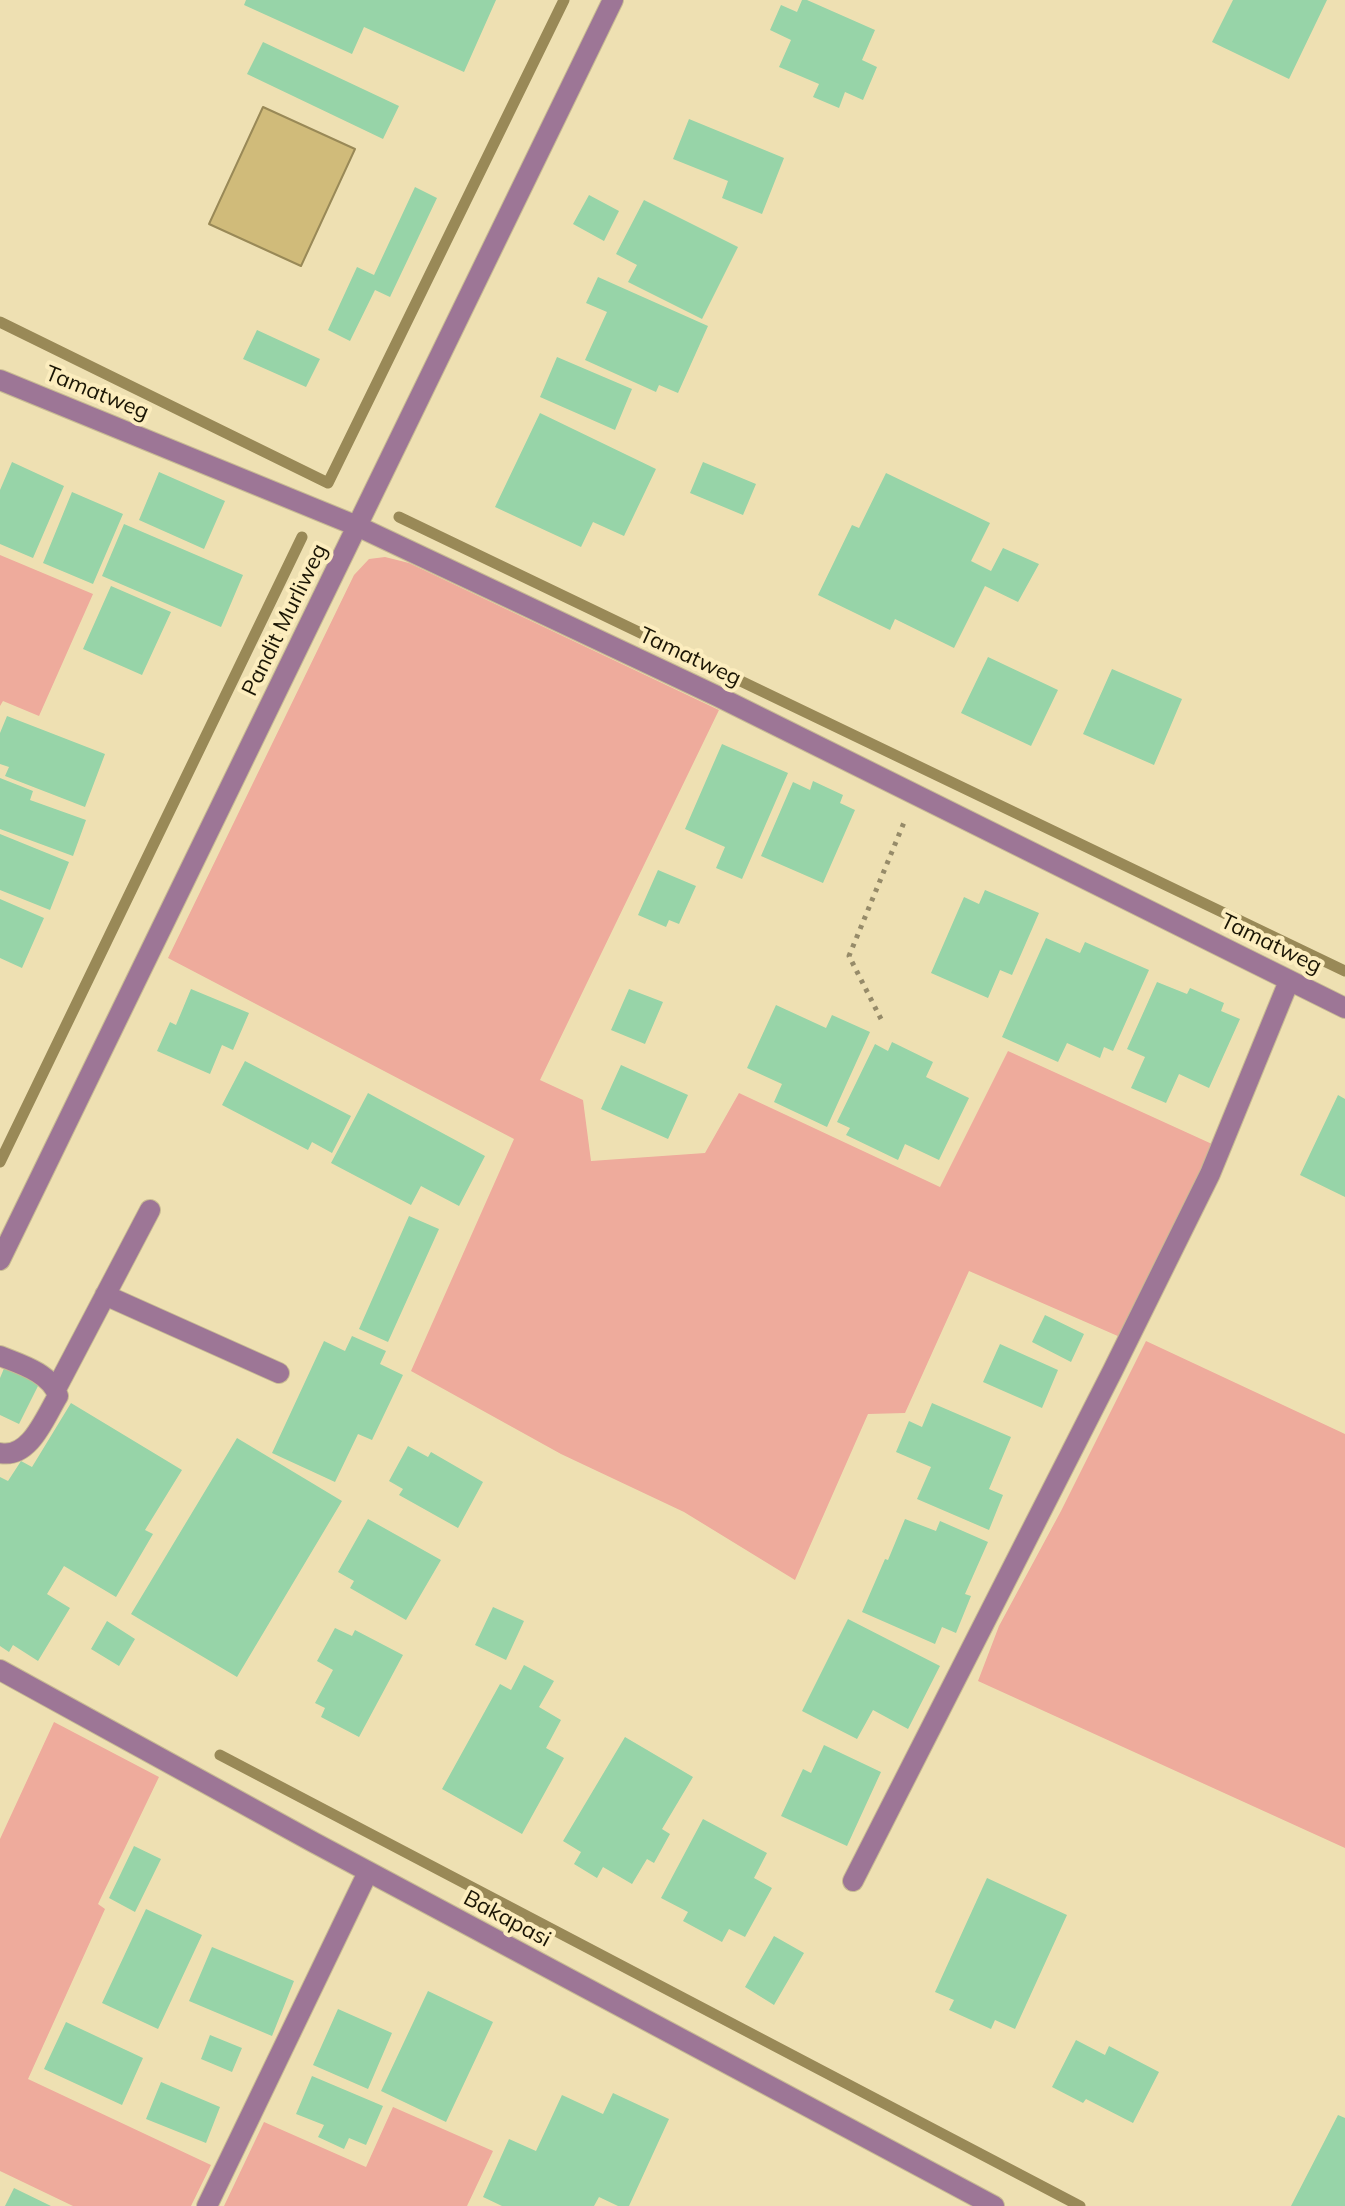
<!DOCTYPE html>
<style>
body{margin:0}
canvas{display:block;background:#eee0b2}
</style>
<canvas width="1345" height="2206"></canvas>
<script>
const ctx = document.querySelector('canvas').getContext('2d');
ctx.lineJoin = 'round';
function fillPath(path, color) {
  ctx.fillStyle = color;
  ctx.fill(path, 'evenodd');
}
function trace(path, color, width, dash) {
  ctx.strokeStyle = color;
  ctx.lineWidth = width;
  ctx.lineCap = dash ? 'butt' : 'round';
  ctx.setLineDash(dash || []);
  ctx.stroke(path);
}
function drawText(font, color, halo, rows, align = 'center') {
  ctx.font = font + ' Mulish,sans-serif';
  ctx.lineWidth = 8;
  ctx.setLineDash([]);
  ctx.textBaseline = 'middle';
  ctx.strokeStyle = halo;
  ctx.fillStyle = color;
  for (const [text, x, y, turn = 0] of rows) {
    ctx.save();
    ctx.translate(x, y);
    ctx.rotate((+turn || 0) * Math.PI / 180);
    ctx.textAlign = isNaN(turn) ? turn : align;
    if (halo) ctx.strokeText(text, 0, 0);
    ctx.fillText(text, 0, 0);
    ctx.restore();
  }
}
const green = new Path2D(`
 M0 555 93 594 39 716 3 701 0 706Z
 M385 557 409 563 719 710 540 1080 583 1100 591 1161 705 1153 739 1093 940 1187 1008 1051 1212 1144 1203 1169 1120 1337 969 1271 905 1413 868 1414 795 1580 684 1512 561 1454 411 1371 514 1139 168 958 354 575 369 559Z
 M1146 1341 1345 1434V1848L978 1681 999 1626 1061 1511Z
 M54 1722 159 1777 98 1904 105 1909 28 2079 211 2165 191 2206H73L0 2171V1839Z
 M393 2107 493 2151 467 2206H224L264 2122 366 2167Z`);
const water = new Path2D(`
 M263 107 355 149 301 266 209 224Z`);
const stream = new Path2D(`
 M0 322 328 483 564 0
 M399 517 1345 971
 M0 1162 302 537
 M220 1755 1080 2206`);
const building = new Path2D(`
 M246 0H496L464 72 364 27 352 54 244 5Z
 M802 0H807L875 30 862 60 877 67 863 100 845 92 839 108 813 97 819 84 779 67 791 40 770 30 781 5 797 12Z
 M1233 0H1327L1289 79 1212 42Z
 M263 42 399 106 383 139 247 74Z
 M689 119 784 158 762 214 722 198 728 181 673 159Z
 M415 187 437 198 390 297 375 290 350 341 328 330 357 267 374 275Z
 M589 195 619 211 604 241 573 224Z
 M644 200 738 247 702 319 628 282 637 265 616 254Z
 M598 277 708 326 678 393 659 385 656 392 585 360 607 312 586 303Z
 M257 330 320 359 306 387 243 359Z
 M557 357 632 389 615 430 540 397Z
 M540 413 656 469 624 536 593 522 581 547 495 507Z
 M12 462 64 486 33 558 0 544V490Z
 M703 462 756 484 743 515 690 493Z
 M159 472 225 501 204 549 139 520Z
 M886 473 990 523 971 561 991 571 1003 548 1039 564 1018 602 985 586 954 648 895 619 890 630 818 595 852 525 859 528Z
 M72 492 123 514 93 584 43 563Z
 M124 524 243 575 221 627 102 576Z
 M111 586 171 612 142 675 83 649Z
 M988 657 1058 690 1031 746 961 713Z
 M1112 669 1182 699 1154 765 1083 734Z
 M7 716 105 754 85 807 5 776 9 767 0 764V733Z
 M722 744 788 773 742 879 716 868 725 847 685 829Z
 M0 778 33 791 30 800 86 820 73 856 0 829Z
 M813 781 843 795 840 803 855 810 823 883 761 856 793 782 810 790Z
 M0 834 69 862 50 910 0 890Z
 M658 870 696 886 679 924 669 920 666 927 638 915Z
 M985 890 1039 913 1012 975 1000 970 988 998 931 973 964 897 979 904Z
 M0 899 44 918 22 968 0 958Z
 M1046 938 1080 953 1085 942 1149 970 1113 1051 1104 1047 1100 1058 1067 1043 1058 1062 1002 1037Z
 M1157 982 1187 994 1190 988 1224 1003 1221 1011 1240 1019 1209 1088 1179 1074 1166 1103 1131 1088 1145 1057 1127 1049Z
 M191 989 249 1013 233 1050 222 1045 210 1074 157 1051 170 1022 176 1025Z
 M629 989 663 1002 645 1044 611 1030Z
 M776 1005 826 1028 832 1015 870 1032 827 1127 774 1102 782 1084 747 1068Z
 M892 1042 933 1062 926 1077 969 1098 939 1160 905 1144 898 1160 846 1135 850 1128 837 1122 875 1044 888 1051Z
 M245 1061 351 1116 332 1153 312 1142 308 1150 222 1105Z
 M621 1065 688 1095 668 1139 601 1109Z
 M368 1093 485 1156 459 1206 421 1186 411 1205 331 1163Z
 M1338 1095 1345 1099V1197L1300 1175Z
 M409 1216 439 1229 388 1342 359 1329Z
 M1045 1315 1084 1334 1071 1362 1032 1342Z
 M352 1336 386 1351 380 1364 403 1375 372 1440 358 1434 335 1482 272 1453 324 1341 345 1351Z
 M1000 1344 1058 1370 1042 1408 983 1382Z
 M5 1366 40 1382 19 1424 0 1415V1378Z
 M71 1403 182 1470 145 1530 153 1534 116 1597 64 1566 47 1594 70 1608 38 1661 13 1645 9 1652 0 1646V1477L8 1481 21 1461 32 1467Z
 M932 1403 1011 1437 989 1489 1003 1495 989 1530 917 1499 931 1467 896 1452 909 1421 922 1427Z
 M237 1438 342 1501 237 1677 131 1614Z
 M408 1446 428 1457 431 1452 483 1482 458 1528 399 1495 403 1489 389 1481Z
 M368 1519 441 1560 406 1620 350 1588 354 1581 338 1572Z
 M905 1519 936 1531 940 1521 988 1542 965 1594 971 1596 956 1633 942 1627 935 1644 862 1612 885 1559 888 1560Z
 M493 1607 524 1621 506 1660 475 1645Z
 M848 1619 940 1666 908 1729 873 1710 857 1739 802 1711Z
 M107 1621 135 1639 119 1666 91 1649Z
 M335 1628 352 1636 355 1630 403 1655 359 1737 321 1717 325 1708 315 1703 333 1670 317 1661Z
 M524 1665 554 1681 539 1707 561 1720 546 1748 564 1758 522 1834 442 1789 500 1684 511 1690Z
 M625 1737 693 1777 662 1829 670 1834 654 1863 647 1859 632 1884 603 1867 597 1878 574 1864 581 1852 563 1841Z
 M824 1745 881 1772 847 1846 781 1816 803 1769 811 1773Z
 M703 1819 767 1853 754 1878 772 1888 745 1937 729 1929 722 1942 683 1921 688 1912 661 1898Z
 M134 1846 161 1859 135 1912 109 1898Z
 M987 1878 1067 1915 1015 2029 995 2020 991 2029 949 2010 954 2000 935 1992Z
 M146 1909 202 1935 158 2029 102 2003Z
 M774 1936 804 1953 774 2005 745 1987Z
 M212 1947 294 1981 272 2036 189 2001Z
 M428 1991 493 2022 446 2122 381 2091Z
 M338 2009 392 2033 368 2089 313 2065Z
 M66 2022 143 2058 122 2105 44 2069Z
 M210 2035 242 2048 232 2072 201 2059Z
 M1076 2040 1105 2055 1109 2046 1159 2072 1133 2123 1086 2099 1083 2103 1052 2087Z
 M312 2076 383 2106 366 2145 349 2138 344 2149 318 2137 324 2125 296 2114Z
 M161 2082 220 2107 206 2143 146 2119Z
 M613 2093 669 2119 629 2206H618L599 2197 594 2206H502L483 2197 509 2139 536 2151 562 2095 603 2114Z
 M1338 2115 1345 2118V2206H1291Z
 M14 2188 51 2206H5Z`);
const path = new Path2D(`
 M881 1019 849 956 905 820`);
const minor = new Path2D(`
 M0 380 357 526 719 697 1345 1008
 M0 1260 613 0
 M105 1295 279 1373
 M0 1356C20 1364 51 1373 58 1396 45 1417 30 1459 0 1453
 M56 1389 150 1210
 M0 1670 313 1842 994 2206
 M853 1881 1113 1370 1210 1174 1289 981
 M207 2206 368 1872`);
const streetNames = [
 ["Tamatweg",97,393,22],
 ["Pandit Murliweg",285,620,-64],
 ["Tamatweg",690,657,25],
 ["Tamatweg",1271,944,26],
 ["Bakapasi",507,1919,28]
];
fillPath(green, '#eeab9c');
fillPath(water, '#d0bb7a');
trace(water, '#998957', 2);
trace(stream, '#998957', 11);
fillPath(building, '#97d4a8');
trace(minor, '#c8bb93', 22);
trace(path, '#968b69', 5, [4, 6]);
trace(minor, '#9d7696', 20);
drawText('22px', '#1a1504', '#fcedbe', streetNames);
</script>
